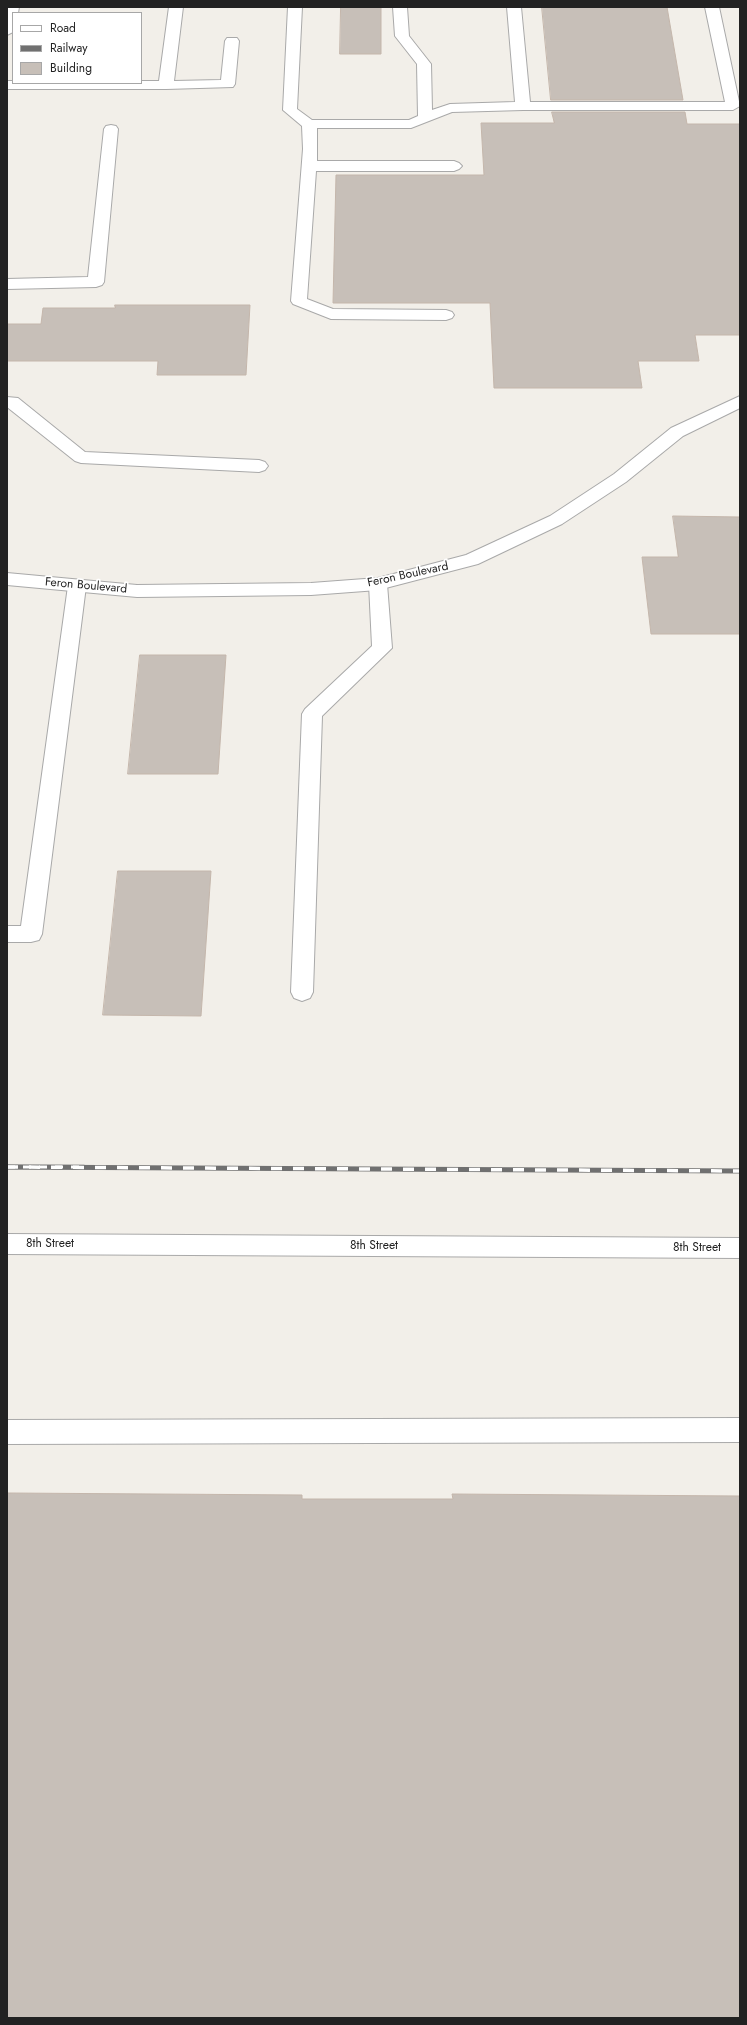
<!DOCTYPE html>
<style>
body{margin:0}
#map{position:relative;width:747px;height:2025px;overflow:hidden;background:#f2efe9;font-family:Jost,sans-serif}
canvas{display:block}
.frame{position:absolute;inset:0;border:8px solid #222;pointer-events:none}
.legend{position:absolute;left:12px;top:12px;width:130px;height:72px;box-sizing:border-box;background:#fff;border:1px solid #a7a7a7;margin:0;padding:5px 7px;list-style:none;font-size:12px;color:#222}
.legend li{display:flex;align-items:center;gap:8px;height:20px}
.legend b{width:20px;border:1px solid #a7a7a7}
</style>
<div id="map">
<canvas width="747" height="2025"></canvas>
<div class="frame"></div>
<ul class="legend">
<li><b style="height:5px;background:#fff"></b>Road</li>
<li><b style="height:5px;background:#707070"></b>Railway</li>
<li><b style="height:11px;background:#c7bfb8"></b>Building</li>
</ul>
</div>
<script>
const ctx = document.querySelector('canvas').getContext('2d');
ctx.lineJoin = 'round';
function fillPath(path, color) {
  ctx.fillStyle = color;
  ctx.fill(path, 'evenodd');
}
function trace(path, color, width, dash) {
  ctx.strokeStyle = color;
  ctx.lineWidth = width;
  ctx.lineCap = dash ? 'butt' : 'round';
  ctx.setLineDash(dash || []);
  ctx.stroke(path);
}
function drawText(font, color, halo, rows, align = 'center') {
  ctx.font = font + ' Jost,sans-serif';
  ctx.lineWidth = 3.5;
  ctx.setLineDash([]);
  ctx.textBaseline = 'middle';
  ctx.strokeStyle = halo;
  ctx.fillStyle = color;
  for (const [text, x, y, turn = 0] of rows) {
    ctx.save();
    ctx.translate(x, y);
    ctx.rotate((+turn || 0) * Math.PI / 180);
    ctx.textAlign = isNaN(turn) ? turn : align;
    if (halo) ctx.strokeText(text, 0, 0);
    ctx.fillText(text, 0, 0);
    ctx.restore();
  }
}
const building = new Path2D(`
 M341 7H381V54H340Z
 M542 7H667L683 100H551Z
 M552 112H685L687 124H740V335H695L699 361H638L642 388H494L490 303H333L336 175H484L481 123H554Z
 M115 305H250L246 375H157L158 361H7V324H41L43 308H115Z
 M673 516 740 517V634H651L642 557H678Z
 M140 655H226L218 774H128Z
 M118 871H211L201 1016 103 1015Z
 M7 1493 302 1495V1499H453L452 1494 740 1496V2018H7Z`);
const service = new Path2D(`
 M169 7H183L174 81 221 80 225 41 227 38H237L239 41 235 84 233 87 166 89H7V81H13V83H141V81H159Z
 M288 7H302L297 109 312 120H409L418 116 417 64 395 36 393 7H407L409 36 431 64 432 110 450 104 515 102 507 7H521L530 102H725L705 7H719L740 106 733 110H523L452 112 411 128H317V161H454L459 163 462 166 459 169 454 171H316L307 299 333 309 446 310 452 312 454 315 452 318 446 320 331 319 293 304 291 301 303 149 302 126 283 110Z
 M111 125 116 126 118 129 104 282 102 285 96 287 7 289V279L88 277 104 129 106 126Z
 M7 397 18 398 85 452 259 460 265 462 268 466 265 470 259 472 81 463 75 461 7 407Z
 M378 578 385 580 387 584 392 648 322 716 313 992 310 998 302 1001 294 998 291 992 302 714 305 709 372 646 369 584 371 580Z
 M77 580 84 582 86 586 42 934 39 940 31 942H7V926H21L68 586 70 582Z
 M740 1418V1442L7 1444V1420Z`);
const minor = new Path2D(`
 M7 7H19L18 13H13V32L7 35Z
 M740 396V408L683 436 626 482 562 524 478 564 378 590 311 595 137 597 7 585V573L137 585 311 583 378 578 466 555 550 516 614 474 671 428Z`);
const tertiary = new Path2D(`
 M7 1234 740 1238V1258L7 1254Z`);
const railFar1 = new Path2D(`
 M7 1167H84`);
const rail = new Path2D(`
 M7 1167 740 1171`);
const streetNames = [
 ["Feron Boulevard",408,575,-12],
 ["Feron Boulevard",86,586,5],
 ["8th Street",50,1244],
 ["8th Street",374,1246],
 ["8th Street",697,1248]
];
fillPath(building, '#c7bfb8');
trace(building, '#c4b6ab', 1);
trace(service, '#a9a9a9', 2);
trace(minor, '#a9a9a9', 2);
trace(tertiary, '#a9a9a9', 2);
fillPath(service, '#fff');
fillPath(minor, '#fff');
fillPath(tertiary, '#fff');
trace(railFar1, '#707070', 4.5);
trace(rail, '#707070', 5);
trace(railFar1, '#fff', 3, [8]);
trace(rail, '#fff', 3.5, [11]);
drawText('12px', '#222', '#fff', streetNames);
</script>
